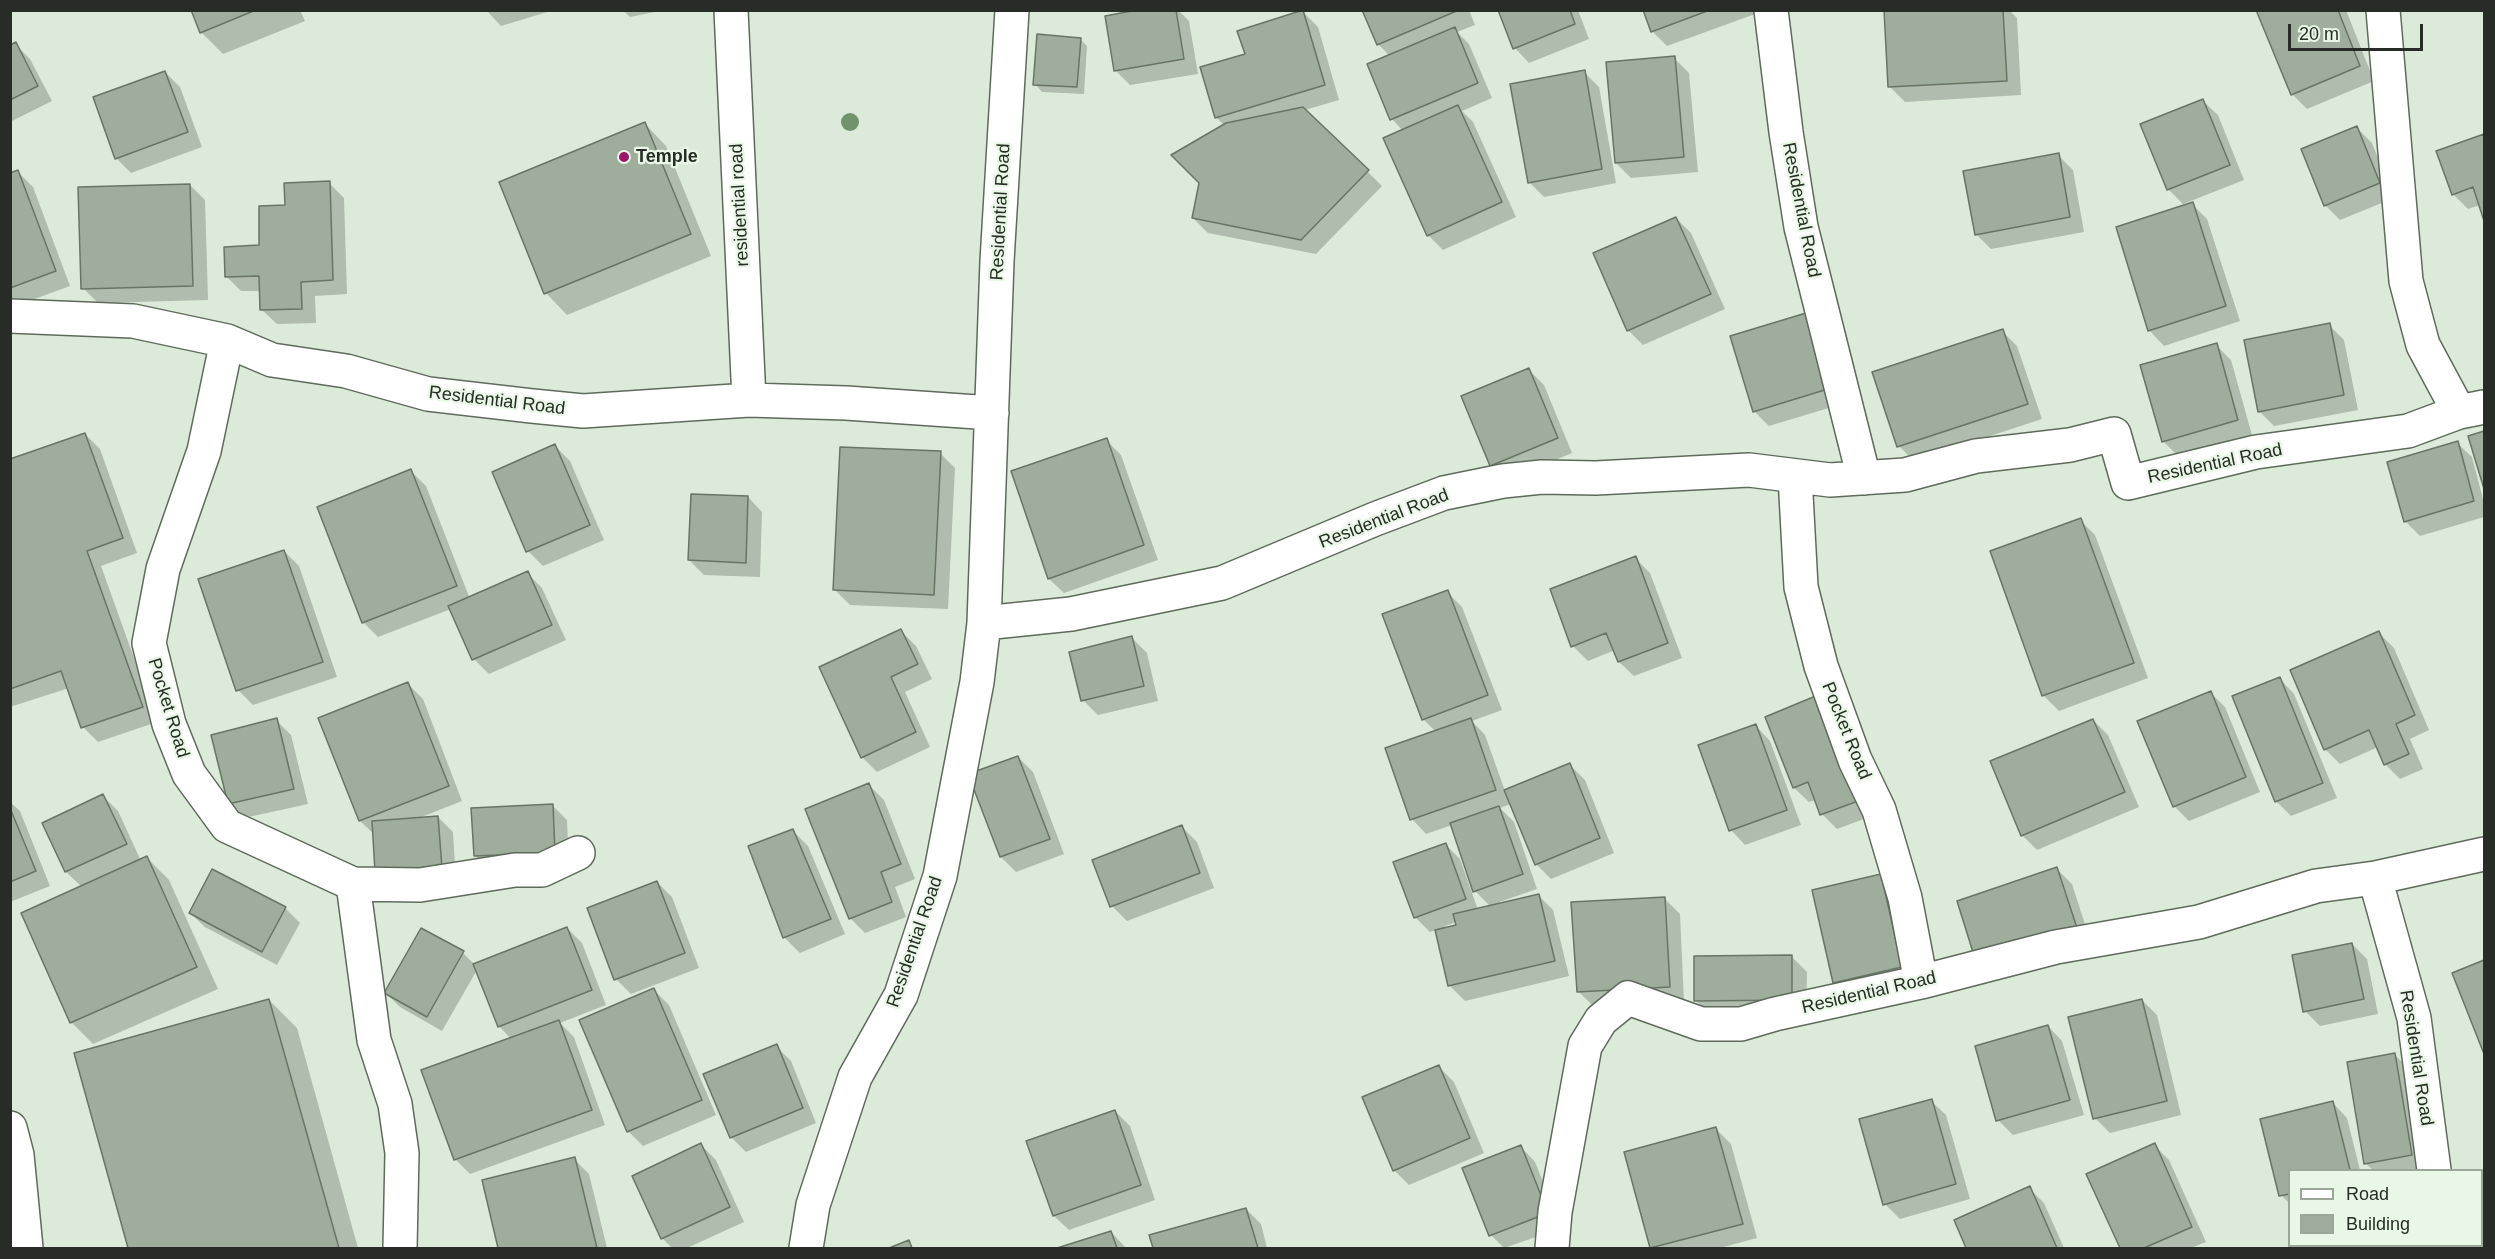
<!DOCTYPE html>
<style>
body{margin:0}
#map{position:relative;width:2495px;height:1259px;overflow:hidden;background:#dcebd9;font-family:Helvetica,sans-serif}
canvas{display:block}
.frame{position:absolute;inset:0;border:12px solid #272d26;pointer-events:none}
.legend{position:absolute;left:2288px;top:1169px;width:195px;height:78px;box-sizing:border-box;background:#e9f8e6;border:2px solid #9ba799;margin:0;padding:8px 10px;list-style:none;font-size:18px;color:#272d26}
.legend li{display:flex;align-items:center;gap:12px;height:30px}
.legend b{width:30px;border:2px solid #9ba799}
.scale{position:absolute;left:2288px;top:24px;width:135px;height:27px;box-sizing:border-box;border:3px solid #272d26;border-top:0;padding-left:8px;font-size:18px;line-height:21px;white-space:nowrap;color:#272d26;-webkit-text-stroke:4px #e9f8e6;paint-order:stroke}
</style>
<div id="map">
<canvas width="2495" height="1259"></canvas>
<div class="frame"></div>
<ul class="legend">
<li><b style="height:8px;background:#fff"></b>Road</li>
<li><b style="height:16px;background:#9ead9c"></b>Building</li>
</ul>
<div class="scale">20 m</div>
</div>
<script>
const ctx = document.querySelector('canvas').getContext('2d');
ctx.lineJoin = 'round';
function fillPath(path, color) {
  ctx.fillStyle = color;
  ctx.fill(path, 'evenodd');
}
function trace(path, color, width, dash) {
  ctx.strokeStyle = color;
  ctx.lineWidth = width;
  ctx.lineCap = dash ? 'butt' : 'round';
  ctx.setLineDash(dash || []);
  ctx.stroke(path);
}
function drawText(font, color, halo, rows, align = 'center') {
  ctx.font = font + ' Helvetica,sans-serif';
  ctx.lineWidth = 4.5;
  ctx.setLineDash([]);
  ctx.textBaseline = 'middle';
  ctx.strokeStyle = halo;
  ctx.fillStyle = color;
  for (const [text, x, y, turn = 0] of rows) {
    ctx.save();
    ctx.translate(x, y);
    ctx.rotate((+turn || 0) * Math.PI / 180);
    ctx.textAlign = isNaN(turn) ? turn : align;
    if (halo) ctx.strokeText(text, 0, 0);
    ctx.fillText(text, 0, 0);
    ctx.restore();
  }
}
const shadow = new Path2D(`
 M192 10H300L305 21 223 54 201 32Z
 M486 10H554L501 26Z
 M623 10H665L630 17Z
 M1146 10H1178L1189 21 1198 74 1130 85 1115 70Z
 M1364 10H1469L1475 25 1457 32 1469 44 1492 98 1462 111 1473 122 1516 217 1443 250 1428 235 1403 131 1392 119 1369 65 1390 56 1378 44Z
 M1499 10H1578L1589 39 1529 63 1515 48Z
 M1645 10H1757L1758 13 1667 46 1652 31Z
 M1892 10H2009L2017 18 2021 95 1905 102 1890 87Z
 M2258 10H2346L2374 81 2307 109 2292 94Z
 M1303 12 1318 27 1339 100 1305 110 1382 186 1316 254 1208 233 1193 218 1225 126 1216 117 1247 55Z
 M1080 39 1087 46 1084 94 1042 92 1035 84Z
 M15 44 30 59 52 101 10 122V47Z
 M1674 58 1689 73 1698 172 1631 178 1616 163Z
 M165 72 180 87 202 147 131 173 116 158Z
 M1584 72 1599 87 1616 183 1544 197 1529 182Z
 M2203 101 2218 115 2244 180 2183 204 2168 189Z
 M645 124 666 146 711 256 567 315 546 293Z
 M2357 128 2372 143 2394 198 2340 220 2325 205Z
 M2484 135V217L2480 205 2468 209 2453 194 2438 151Z
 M2058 155 2073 170 2084 232 1991 249 1976 234Z
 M18 172 33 187 70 286 10 308V175Z
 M329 183 344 198 347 294 315 296 316 323 277 324 262 310 261 291H241L226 276 261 247 286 207Z
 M190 185 205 200 208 300 98 303 83 288Z
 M2192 204 2207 219 2240 321 2164 346 2150 331 2117 228Z
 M1676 218 1691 233 1725 309 1643 345 1628 330Z
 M1805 314 1842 404 1769 426 1754 411Z
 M2329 325 2344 340 2358 410 2274 426 2259 411Z
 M2002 331 2017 346 2042 419 1914 461 1899 446 1874 373Z
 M2216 345 2231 360 2252 435 2178 456 2163 441Z
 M1529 370 1544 385 1572 453 1507 480 1492 465Z
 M2484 433V487L2470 437Z
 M85 434 100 449 137 553 101 566 157 722 98 742 83 727 69 688 10 707V461Z
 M1106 440 1121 455 1158 560 1064 593 1049 579Z
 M2457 443 2472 457 2484 503V517L2420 536 2405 521Z
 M555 446 570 461 604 540 543 566 528 551 494 473Z
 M940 453 955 468 948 609 850 605 835 590Z
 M411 471 426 486 470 599 527 573 542 588 566 640 489 674 474 659 451 609 378 637 363 622Z
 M748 497 762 512 760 577 704 575 689 560Z
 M2080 520 2095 535 2148 678 2059 711 2044 696 1992 552Z
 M284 551 299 566 337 677 253 705 238 690 200 580Z
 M1635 558 1650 573 1682 658 1634 676 1619 662 1615 650 1588 661 1573 646Z
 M1447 592 1462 607 1502 710 1472 721 1485 735 1505 791 1570 765 1585 780 1614 853 1551 879 1536 864 1511 804 1500 808 1514 822 1537 889 1499 902 1500 905 1538 895 1553 910 1569 976 1465 1001 1450 986 1436 930 1430 932 1415 917 1445 844 1460 859 1478 910 1491 907 1475 891 1452 825 1426 834 1412 819 1436 732 1423 719ZM1457 922 1458 926 1446 929 1445 926Z
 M901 631 916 646 932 679 905 692 930 747 877 772 862 757Z
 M2379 633 2394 648 2429 730 2410 739 2423 769 2400 779 2385 764 2378 747 2340 764 2325 749Z
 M1132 638 1147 653 1158 701 1098 715 1083 700Z
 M2280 679 2294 694 2337 798 2291 816 2276 801Z
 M408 684 423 699 462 801 419 818 438 817 453 832 456 882 375 835 360 821 320 719Z
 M2210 692 2225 707 2260 792 2189 821 2174 806Z
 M1767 718 1872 816 1837 829 1822 814 1816 800 1809 802 1794 788Z
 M276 720 291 735 308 804 244 818 229 803Z
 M2093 720 2108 735 2139 807 2037 850 2022 835Z
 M1756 726 1770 741 1801 825 1745 845 1731 830Z
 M1018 757 1033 772 1064 854 1016 872 1001 857Z
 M869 785 884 800 915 879 895 887 906 917 865 933 850 918Z
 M103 796 118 811 141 861 147 858 169 880 218 989 93 1044 71 1022 82 887 66 872 44 824Z
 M10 802 20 811 50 886 10 902Z
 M552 805 567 820 569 867 490 871 475 856Z
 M1182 827 1197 842 1214 888 1127 921 1112 906Z
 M793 831 808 846 845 934 800 953 785 938 750 847Z
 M2057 869 2072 884 2091 943 1978 961Z
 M213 871 285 908 300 923 277 965 205 927 190 913Z
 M1880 875 1895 890 1916 982 1849 997 1834 982Z
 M657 882 672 897 699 968 631 994 616 979Z
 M1665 899 1680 914 1684 1002 1593 1006 1578 991Z
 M567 928 582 943 606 1005 560 1023 574 1037 605 1125 470 1174 455 1159 511 1039 499 1026 477 970 442 1031 400 1007 386 993 463 953 475 965Z
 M2352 944 2367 959 2378 1014 2320 1026 2305 1011Z
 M1792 957 1807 972 1806 1014 1710 1015 1695 1000Z
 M2484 962V1050L2454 974Z
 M654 990 669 1005 716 1115 643 1146 628 1131Z
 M269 1000 297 1028 358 1248H130L76 1054Z
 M2142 1000 2157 1015 2181 1115 2110 1133 2095 1118Z
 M2048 1026 2062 1041 2084 1115 2013 1135 1998 1120Z
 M776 1046 791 1061 816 1123 746 1152 731 1137Z
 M2395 1055 2410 1070 2424 1170H2373L2365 1163Z
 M1439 1067 1454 1082 1484 1153 1409 1185 1394 1170Z
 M1931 1101 1946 1115 1970 1199 1900 1219 1885 1204Z
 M2333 1103 2347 1118 2360 1170H2290V1204L2281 1195 2262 1120Z
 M1115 1111 1130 1126 1155 1200 1069 1230 1054 1216Z
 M1716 1129 1731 1144 1757 1238 1720 1248H1652L1626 1153Z
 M701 1145 716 1160 744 1222 687 1248H672L662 1238Z
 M2154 1145 2169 1160 2206 1242 2191 1248H2121L2088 1175Z
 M1521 1147 1535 1162 1562 1228 1504 1248 1491 1235Z
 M574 1159 589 1174 607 1248H500L484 1181Z
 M2029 1188 2044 1203 2064 1248H1967L1956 1221Z
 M1246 1209 1261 1224 1267 1248H1155L1151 1236Z
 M1111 1232 1126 1248H1062Z`);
const building = new Path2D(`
 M191 10H256L200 33Z
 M1137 10H1176L1184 59 1114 71 1105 16Z
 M1303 10 1325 85 1215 118 1200 67 1245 54 1237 31Z
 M1362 10H1459L1377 45Z
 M1498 10H1570L1575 24 1513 49Z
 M1643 10H1710L1651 32Z
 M1884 10H2003L2007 81 1888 87Z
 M2256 10H2338L2360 66 2291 95Z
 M1455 27 1478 83 1390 120 1367 64Z
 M1037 34 1081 38 1077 87 1033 85Z
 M16 42 38 86 10 100V45Z
 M1675 56 1684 157 1615 163 1606 62Z
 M1585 70 1602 169 1528 183 1510 84Z
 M165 71 188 132 115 159 93 97Z
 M2203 99 2230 165 2167 190 2140 124Z
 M1458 105 1502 202 1427 236 1383 138Z
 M1303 107 1369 170 1301 240 1192 218 1199 183 1171 155 1226 123Z
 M645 122 691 234 544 294 499 182Z
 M2357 126 2380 183 2324 206 2301 149Z
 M2484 134V221L2473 187 2452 195 2436 151Z
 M2059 153 2070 217 1975 235 1963 171Z
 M18 170 56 271 10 288V173Z
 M330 181 333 280 301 282 302 309 260 310 259 276 225 277 224 247 259 245V206L285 205 284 183Z
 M190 184 193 286 81 289 78 187Z
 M2193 202 2226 306 2148 331 2116 227Z
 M1676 217 1711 294 1627 331 1593 253Z
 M1806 313 1828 389 1753 412 1730 336Z
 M2330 323 2344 395 2258 412 2244 340Z
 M2003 329 2028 404 1897 447 1872 372Z
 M2217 343 2238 420 2162 442 2140 365Z
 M1529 368 1558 438 1490 466 1461 396Z
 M2484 431V489L2468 436Z
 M85 433 123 538 87 551 143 707 81 728 61 671 10 689V459Z
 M1107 438 1144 545 1048 579 1011 471Z
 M2458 441 2474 501 2404 522 2387 462Z
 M555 444 590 525 526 552 492 472Z
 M840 447 941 451 934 595 833 590Z
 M411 469 457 586 362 623 317 507Z
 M691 494 748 496 746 563 688 560Z
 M2081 518 2134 663 2042 696 1990 551Z
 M284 550 323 662 236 691 198 579Z
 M1636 556 1668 643 1618 662 1606 633 1571 647 1550 589Z
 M528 571 552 625 472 660 448 606Z
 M1448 590 1488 695 1422 720 1382 614Z
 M901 629 918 664 891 677 916 732 861 758 819 667Z
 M2379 631 2415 715 2396 724 2409 754 2384 765 2369 730 2324 750 2290 670Z
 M1132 636 1144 686 1081 701 1069 652Z
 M2280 677 2323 783 2275 802 2232 696Z
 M408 682 449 786 359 821 318 718Z
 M2211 691 2246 777 2173 807 2137 721Z
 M1818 695 1858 801 1820 815 1808 782 1793 788 1765 717Z
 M277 718 294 789 228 804 211 735Z
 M1471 718 1496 790 1410 820 1385 748Z
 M2093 719 2125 792 2021 836 1990 761Z
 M1756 724 1787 810 1729 831 1698 745Z
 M1018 756 1050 839 1000 857 968 774Z
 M1570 763 1600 838 1535 865 1504 790Z
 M869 783 901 864 881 872 892 902 849 919 805 809Z
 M103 794 127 844 65 872 42 823Z
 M553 804 555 853 474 856 471 808Z
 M1499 806 1523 874 1473 892 1450 823Z
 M10 808 36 871 10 882Z
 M438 816 442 868 375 872 372 821Z
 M1182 825 1200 873 1110 907 1092 860Z
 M793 829 831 919 783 938 748 846Z
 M1446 843 1466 899 1414 918 1393 862Z
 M147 856 197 967 70 1023 21 913Z
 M2057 867 2077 928 1976 962 1957 901Z
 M212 869 286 907 262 952 189 913Z
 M1881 874 1902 967 1833 983 1812 890Z
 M657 881 685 953 614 980 587 908Z
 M1539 894 1555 961 1448 986 1435 930 1456 925 1453 914Z
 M1665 897 1670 987 1577 992 1571 902Z
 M567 927 592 990 498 1027 473 964Z
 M421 928 464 951 427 1017 384 993Z
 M2352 943 2364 999 2303 1012 2292 955Z
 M1792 955V1000L1694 1001V956Z
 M2484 960V1054L2452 973Z
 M654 988 702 1100 627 1132 579 1020Z
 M269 999 339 1248H128L74 1053Z
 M2142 999 2167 1101 2093 1119 2068 1017Z
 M559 1020 592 1110 454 1160 421 1070Z
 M2048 1025 2070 1100 1996 1121 1975 1046Z
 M777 1044 803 1108 730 1138 703 1074Z
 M2395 1053 2412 1155 2364 1164 2347 1062Z
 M1439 1065 1470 1138 1393 1171 1362 1097Z
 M1932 1099 1956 1184 1883 1205 1859 1119Z
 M2333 1101 2350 1170H2290V1194L2279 1196 2260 1119Z
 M1115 1110 1141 1185 1053 1216 1026 1141Z
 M1716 1127 1743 1224 1650 1248 1624 1152Z
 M701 1143 730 1207 661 1239 632 1176Z
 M2155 1143 2192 1227 2144 1248H2120L2086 1174Z
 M1521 1145 1548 1213 1489 1236 1462 1168Z
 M575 1157 597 1248H498L482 1180Z
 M2030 1186 2057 1248H1966L1954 1220Z
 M1246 1208 1258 1248H1153L1149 1235Z
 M1111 1231 1117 1248H1057Z
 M909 1240 912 1248H889Z`);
const minor = new Path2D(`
 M731 10 749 400
 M1771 10 1786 132 1801 227 1864 478
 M2383 10 2406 281 2423 345 2459 412
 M10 316 133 321 227 341 272 360 346 371 428 394 532 406 583 411 749 400 846 403 992 413
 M227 341 204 451 163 569 149 643 169 724 189 774 227 826 353 884 420 885 515 870H542L578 853
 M1795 476 1801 587 1821 666 1855 760 1879 810 1905 898 1921 982
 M984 623 997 261 1012 10
 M2375 878 2484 854
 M353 884 374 1040 395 1104 402 1153 400 1248
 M10 1128 17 1155 26 1248
 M2446 1246 2447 1248
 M806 1248 813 1205 855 1077 901 995 940 876 977 682 984 623 1071 614 1222 583 1375 519 1444 493 1503 481 1542 477 1596 478 1749 470 1830 480 1905 475 1976 456 2070 445 2114 434 2128 483 2256 452 2408 431 2459 412 2484 407
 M1552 1248 1555 1212 1585 1046 1601 1020 1628 998 1701 1024H1741L1775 1014 1921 982 2056 947 2199 922 2316 886 2375 878 2414 1018 2434 1170`);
const trees = [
 [850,122]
];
const markers = [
 [624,157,6,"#9c1566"]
];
const poiNames = [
 ["Temple",636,157]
];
const streetNames = [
 ["residential road",740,205,-93],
 ["Residential Road",1801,210,79],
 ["Residential Road",1001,212,-87],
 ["Residential Road",497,401,7],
 ["Residential Road",2215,464,-12],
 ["Residential Road",1384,519,-21],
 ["Pocket Road",168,708,73],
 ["Pocket Road",1846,731,68],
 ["Residential Road",915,942,-71],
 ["Residential Road",1869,993,-13],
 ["Residential Road",2416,1058,81]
];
fillPath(shadow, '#0003');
fillPath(building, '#9ead9c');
trace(building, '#687565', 1.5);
trace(minor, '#5e6b5b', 36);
trace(minor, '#fff', 33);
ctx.fillStyle = '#71926b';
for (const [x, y] of trees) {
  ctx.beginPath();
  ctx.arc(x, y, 9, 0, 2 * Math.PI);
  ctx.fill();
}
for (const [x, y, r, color] of markers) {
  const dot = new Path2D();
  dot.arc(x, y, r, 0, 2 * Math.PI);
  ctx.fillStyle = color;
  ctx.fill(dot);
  trace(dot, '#e9f8e6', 2);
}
drawText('bold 18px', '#272d26', '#e9f8e6', poiNames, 'left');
drawText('18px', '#272d26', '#e9f8e6', streetNames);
</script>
